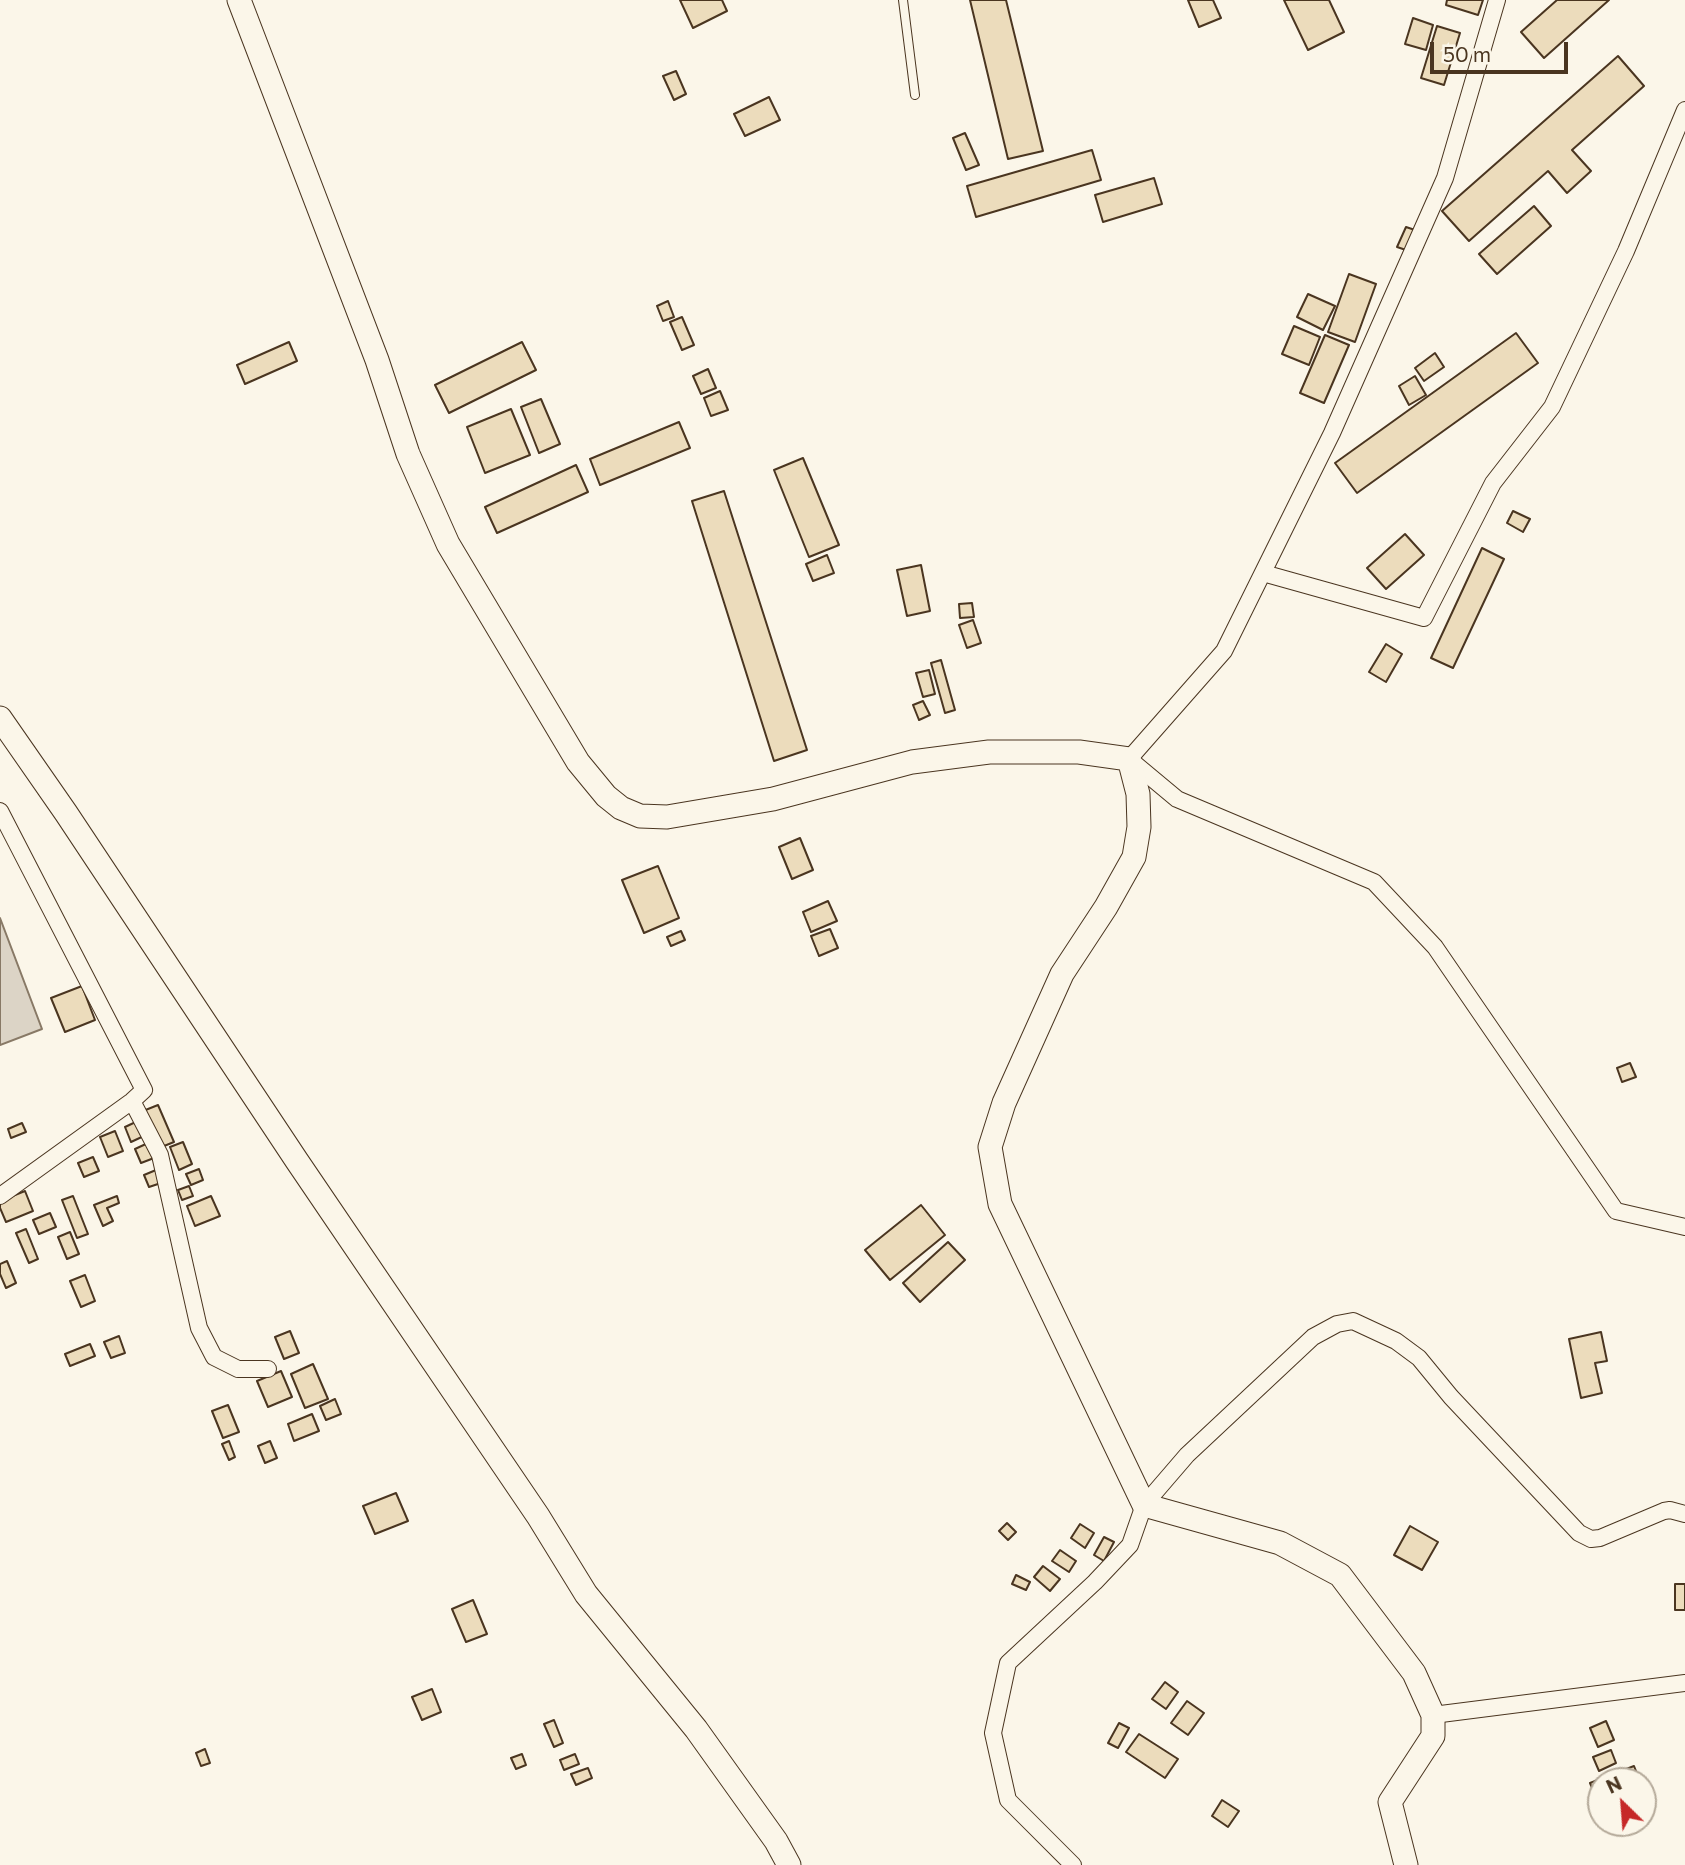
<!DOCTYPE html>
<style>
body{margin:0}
#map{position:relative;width:1685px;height:1865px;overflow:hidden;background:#fbf6e9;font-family:Commissioner,sans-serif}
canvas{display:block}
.north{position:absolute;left:1587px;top:1767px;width:70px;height:70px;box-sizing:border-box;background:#fbf6e9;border:2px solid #b4a999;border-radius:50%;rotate:335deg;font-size:19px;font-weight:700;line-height:28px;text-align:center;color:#4a3520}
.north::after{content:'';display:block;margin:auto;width:24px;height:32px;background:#c62828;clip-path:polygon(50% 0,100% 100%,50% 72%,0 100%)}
.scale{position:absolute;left:1430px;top:42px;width:138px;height:32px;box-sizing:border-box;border:4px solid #4a3520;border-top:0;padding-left:9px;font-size:21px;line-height:24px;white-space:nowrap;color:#4a3520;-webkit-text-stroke:5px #fbf6e9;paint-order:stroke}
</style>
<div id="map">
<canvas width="1685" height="1865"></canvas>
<div class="north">N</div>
<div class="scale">50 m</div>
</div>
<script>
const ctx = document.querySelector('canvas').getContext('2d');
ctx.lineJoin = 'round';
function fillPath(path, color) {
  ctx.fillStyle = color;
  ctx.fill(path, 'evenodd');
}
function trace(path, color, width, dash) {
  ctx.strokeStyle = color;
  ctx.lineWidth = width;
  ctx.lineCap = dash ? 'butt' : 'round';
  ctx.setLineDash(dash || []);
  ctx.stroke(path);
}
const water = new Path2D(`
 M0 918 42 1029 0 1045Z`);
const building = new Path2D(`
 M680 0H722L727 11 693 28Z
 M970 0H1006L1043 151 1008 159Z
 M1188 0H1213L1221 18 1199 27Z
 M1284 0H1329L1344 32 1308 50Z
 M1447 0H1483L1478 15 1446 5Z
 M1557 0H1609L1544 58 1521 32Z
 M1413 18 1433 25 1426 50 1405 44Z
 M1437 26 1460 33 1444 85 1421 78Z
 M1618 56 1644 86 1572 150 1591 171 1567 193 1548 171 1469 241 1442 211Z
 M676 71 686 94 674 100 663 76Z
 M769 97 780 120 745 136 734 114Z
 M965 133 979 165 966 170 953 138Z
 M1092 150 1101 180 976 217 967 186Z
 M1154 178 1162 204 1103 222 1095 195Z
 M1534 206 1551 226 1497 274 1479 254Z
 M1406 227 1418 231 1409 251 1397 247Z
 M1349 274 1376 284 1355 342 1328 332Z
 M1308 294 1335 306 1323 330 1297 317Z
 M668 301 674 317 663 321 657 306Z
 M682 317 694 345 682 350 670 322Z
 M1294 326 1320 337 1309 365 1282 354Z
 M1516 333 1538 363 1357 493 1335 463Z
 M1325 335 1349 345 1324 403 1300 393Z
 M289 342 297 361 245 384 237 365Z
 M522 342 536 370 449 413 435 385Z
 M1435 353 1444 367 1424 381 1415 368Z
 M708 369 716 388 701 394 693 376Z
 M1415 376 1426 395 1409 405 1399 386Z
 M720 391 728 410 711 416 704 398Z
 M541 399 560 444 539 453 521 407Z
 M511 409 530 455 485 473 467 427Z
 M679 422 690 448 600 485 590 459Z
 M803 458 839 545 809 557 774 470Z
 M576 465 588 492 497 533 485 507Z
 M724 491 807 750 774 761 692 501Z
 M1513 511 1530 519 1523 532 1507 523Z
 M1405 534 1424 555 1386 589 1367 568Z
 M1482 548 1504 559 1453 668 1431 658Z
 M827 555 834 573 813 581 806 564Z
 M921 565 930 611 907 616 897 570Z
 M972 603 974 617 960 618 959 604Z
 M973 620 981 643 967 648 959 625Z
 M1386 644 1402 654 1386 682 1369 672Z
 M941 660 955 710 945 713 931 663Z
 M929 670 935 694 923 697 916 673Z
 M923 701 930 715 919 720 913 705Z
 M800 838 813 870 792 879 779 847Z
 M658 866 679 918 644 933 622 880Z
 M828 901 837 921 811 932 803 912Z
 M830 929 838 948 819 956 811 936Z
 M681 931 685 940 671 946 667 937Z
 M82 986 95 1020 65 1032 51 998Z
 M1630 1063 1636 1077 1622 1082 1617 1068Z
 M158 1105 174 1142 159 1148 143 1111Z
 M140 1120 146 1135 131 1142 125 1127Z
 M22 1123 26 1132 11 1138 8 1129Z
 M115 1131 123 1151 108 1157 100 1137Z
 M183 1142 192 1164 179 1170 170 1147Z
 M148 1143 154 1158 141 1163 135 1149Z
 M93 1157 99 1171 84 1177 78 1163Z
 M199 1169 203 1180 191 1185 186 1174Z
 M156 1170 161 1183 149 1187 144 1175Z
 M189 1186 193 1196 182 1200 178 1190Z
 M25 1191 33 1211 6 1222 0 1208V1201Z
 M73 1196 88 1234 77 1238 62 1200Z
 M117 1196 119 1203 107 1208 113 1221 103 1226 94 1205Z
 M211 1196 220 1216 195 1226 187 1206Z
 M921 1205 945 1235 890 1280 865 1250Z
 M50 1213 56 1227 39 1234 33 1220Z
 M26 1229 38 1259 29 1263 16 1233Z
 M70 1232 79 1254 67 1259 58 1237Z
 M948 1242 965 1260 920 1302 903 1283Z
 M7 1261 16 1283 6 1288 0 1274V1264Z
 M85 1275 95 1301 81 1307 70 1281Z
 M290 1331 299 1353 284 1359 275 1337Z
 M1601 1332 1607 1361 1595 1363 1602 1393 1581 1398 1569 1339Z
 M119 1336 125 1353 111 1358 104 1342Z
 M90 1344 95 1356 70 1366 65 1354Z
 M313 1364 328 1399 305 1408 291 1374Z
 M281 1371 292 1397 268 1407 257 1381Z
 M335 1399 341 1414 326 1420 320 1406Z
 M228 1405 239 1432 223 1438 212 1411Z
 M312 1414 319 1431 294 1441 288 1424Z
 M229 1441 235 1457 229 1460 222 1444Z
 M270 1441 277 1458 265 1463 258 1446Z
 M396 1493 408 1521 375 1534 363 1506Z
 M1007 1523 1016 1532 1008 1540 999 1531Z
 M1080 1524 1094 1533 1085 1548 1071 1538Z
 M1410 1526 1438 1542 1422 1570 1394 1555Z
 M1104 1537 1114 1542 1104 1561 1094 1555Z
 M1060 1550 1076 1561 1069 1572 1052 1561Z
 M1043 1566 1060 1579 1050 1591 1034 1577Z
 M1016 1575 1030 1582 1026 1590 1012 1584Z
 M1675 1584H1685V1610H1675Z
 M473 1600 487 1634 466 1642 452 1609Z
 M1165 1682 1178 1692 1166 1709 1152 1699Z
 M432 1689 441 1712 422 1720 412 1697Z
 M1187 1701 1204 1713 1188 1735 1171 1723Z
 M554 1720 563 1743 554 1747 544 1724Z
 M1606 1721 1614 1740 1598 1747 1590 1728Z
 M1119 1723 1129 1728 1118 1748 1108 1743Z
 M1139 1734 1178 1759 1165 1778 1126 1752Z
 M205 1749 210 1763 201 1766 196 1753Z
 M1611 1750 1616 1763 1599 1771 1593 1757Z
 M522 1754 526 1765 516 1769 511 1758Z
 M575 1754 579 1764 564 1770 560 1760Z
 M1634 1766 1640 1781H1601V1810L1590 1783Z
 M588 1768 592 1778 576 1785 571 1774Z
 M1222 1800 1239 1811 1228 1827 1212 1816Z`);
const lane = new Path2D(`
 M903 0 915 95`);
const street = new Path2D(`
 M1497 0 1445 178 1332 433 1224 651 1129 759 1177 799 1374 882 1435 947 1616 1211 1685 1227
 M1263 573 1424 618 1493 483 1552 407 1626 251 1685 110
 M0 811 144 1090 132 1101 0 1196
 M132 1101 160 1155 199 1328 214 1357 238 1369H268
 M1433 1715 1685 1683
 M1073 1865 1008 1800 993 1733 1008 1663 1095 1582 1130 1545 1144 1505 1187 1455 1313 1337 1337 1324 1353 1321 1396 1341 1419 1358 1451 1397 1579 1533 1591 1539 1600 1538 1664 1511 1670 1510 1685 1514`);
const secondary = new Path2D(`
 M239 0 377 360 408 454 448 544 578 762 606 796 621 808 640 816 667 817 773 799 912 762 989 752H1079L1129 759 1138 794 1139 827 1134 857 1106 907 1062 974 1004 1103 990 1147 1000 1204 1144 1505 1280 1543 1340 1575 1414 1673 1433 1715V1736L1390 1802 1406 1865
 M0 718 66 813 297 1161 538 1516 586 1594 696 1729 776 1841 789 1865`);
fillPath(water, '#dcd4c6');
trace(water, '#887966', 2);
fillPath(building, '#ecdcbc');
trace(building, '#4a3520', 2);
trace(lane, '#4a3520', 10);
trace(street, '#4a3520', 18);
trace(secondary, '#4a3520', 25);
trace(lane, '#fbf6e9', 8);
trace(street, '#fbf6e9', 16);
trace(secondary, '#fbf6e9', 23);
</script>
